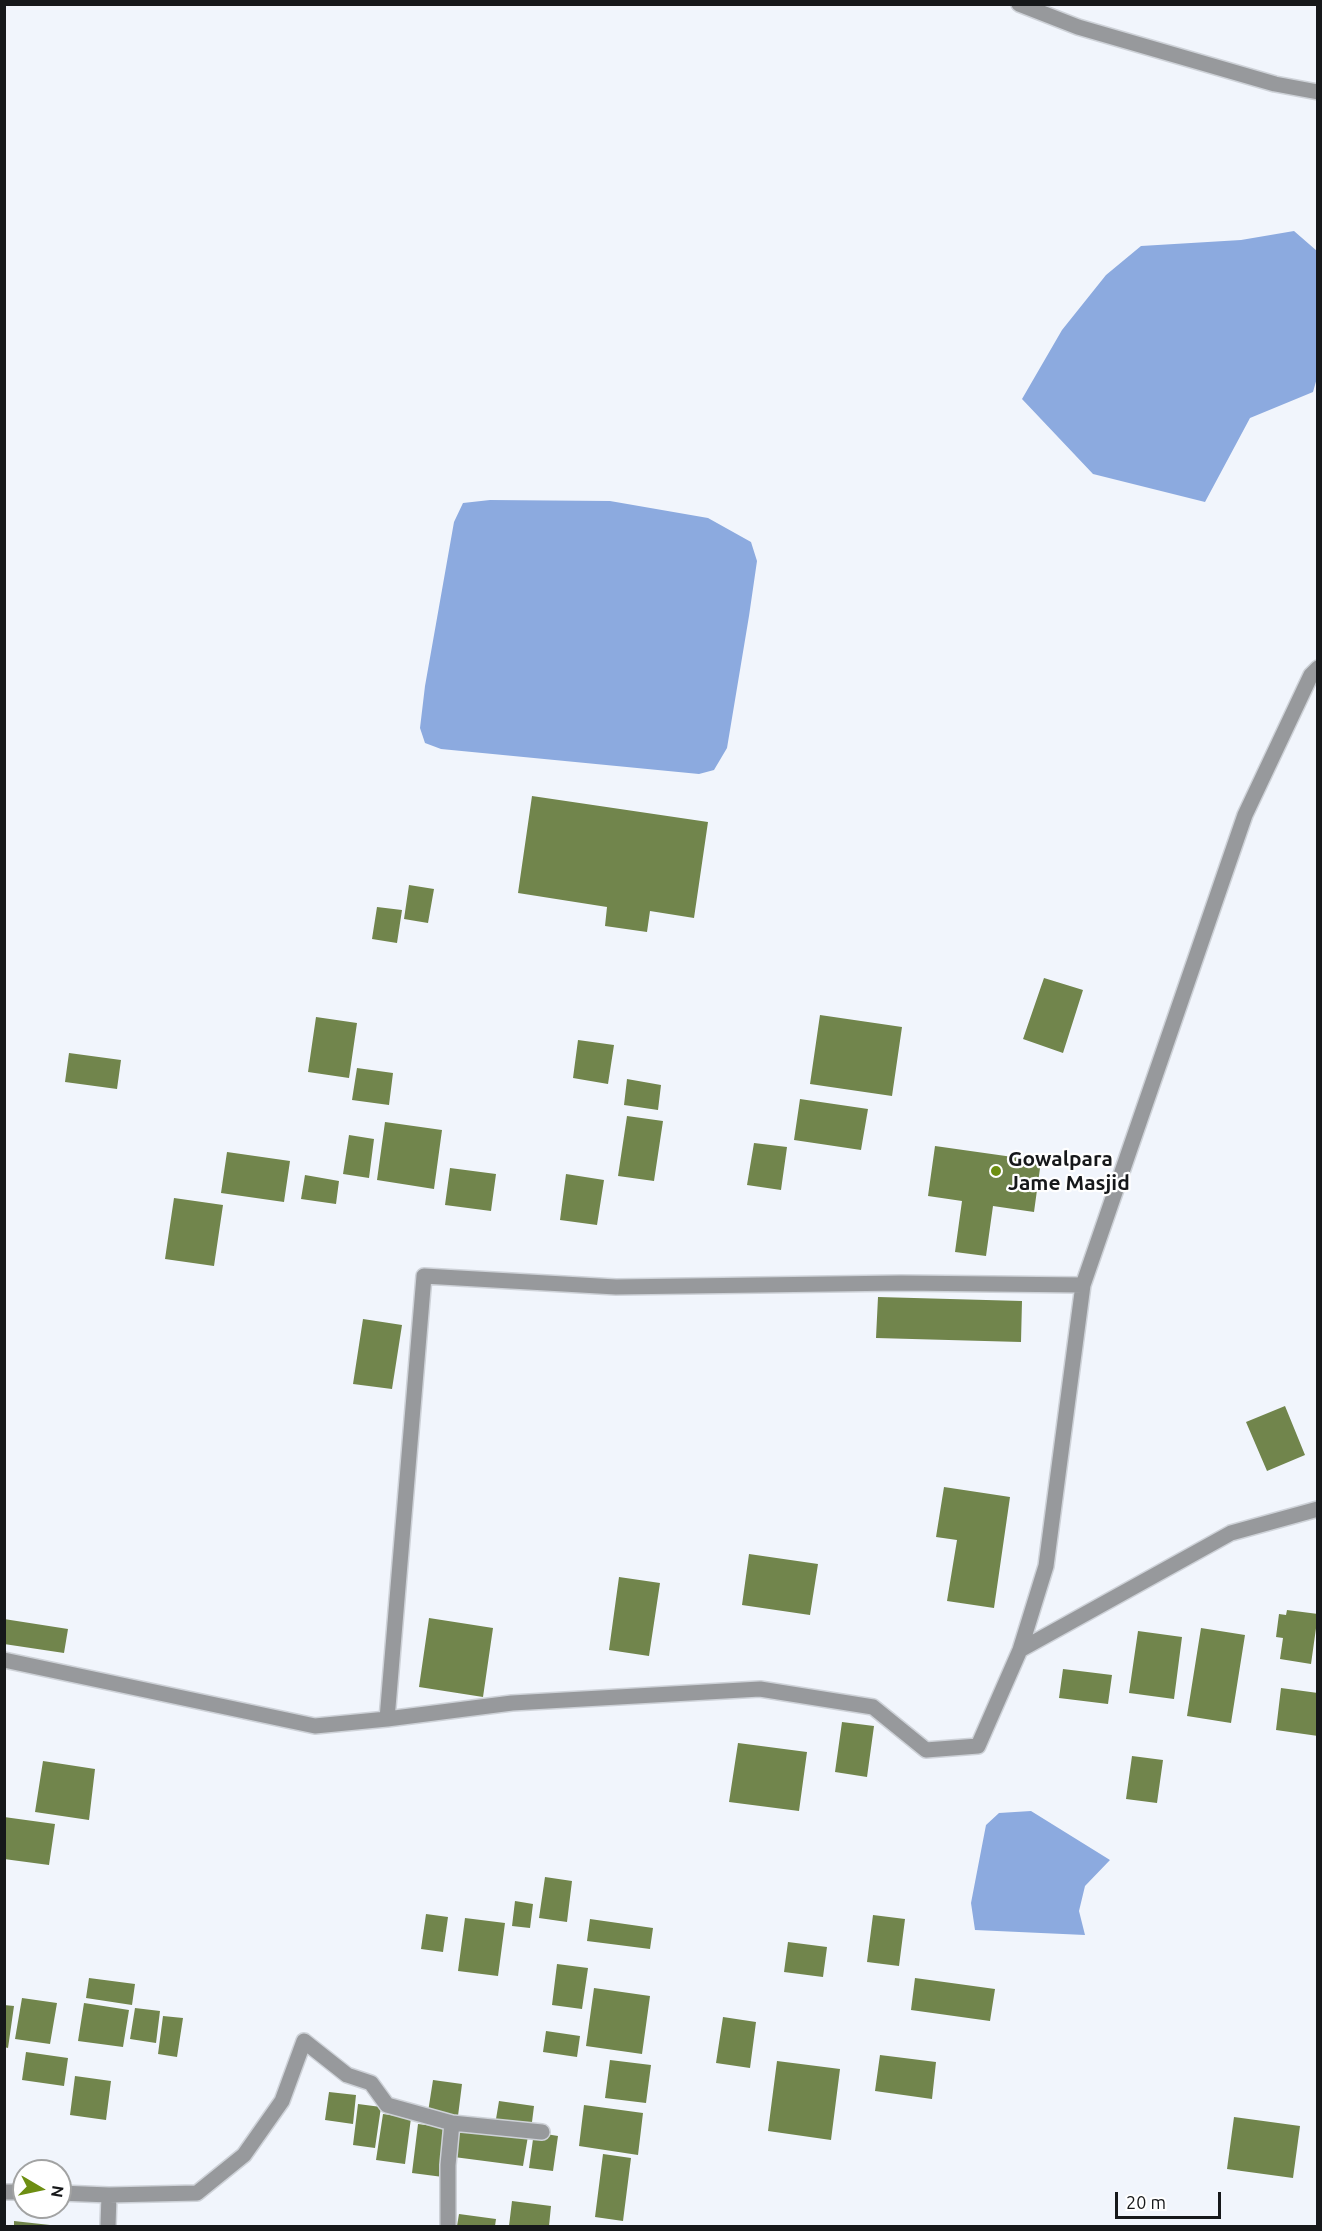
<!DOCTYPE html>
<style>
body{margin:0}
#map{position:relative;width:1322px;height:2231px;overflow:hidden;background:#f1f5fc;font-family:Ubuntu,sans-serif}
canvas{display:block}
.frame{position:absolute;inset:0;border:6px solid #16181a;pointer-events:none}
.north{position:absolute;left:12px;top:2159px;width:60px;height:60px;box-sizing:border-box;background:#fff;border:2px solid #a2a3a3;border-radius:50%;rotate:99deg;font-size:16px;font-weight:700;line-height:24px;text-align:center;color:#16181a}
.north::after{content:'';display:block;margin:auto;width:21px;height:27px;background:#6d8e12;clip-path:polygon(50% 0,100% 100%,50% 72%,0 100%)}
.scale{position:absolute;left:1115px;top:2192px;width:106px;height:27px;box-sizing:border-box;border:3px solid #16181a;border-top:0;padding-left:8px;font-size:18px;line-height:21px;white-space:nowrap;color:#16181a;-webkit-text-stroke:4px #fff;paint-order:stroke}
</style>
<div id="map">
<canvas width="1322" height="2231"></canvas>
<div class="frame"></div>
<div class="north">N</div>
<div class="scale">20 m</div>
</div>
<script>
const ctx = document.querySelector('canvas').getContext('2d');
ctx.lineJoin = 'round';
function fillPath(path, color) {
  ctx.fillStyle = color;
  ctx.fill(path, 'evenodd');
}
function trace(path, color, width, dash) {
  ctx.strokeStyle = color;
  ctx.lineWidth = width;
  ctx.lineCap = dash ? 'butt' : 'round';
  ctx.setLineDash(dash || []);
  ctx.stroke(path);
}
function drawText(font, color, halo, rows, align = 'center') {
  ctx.font = font + ' Ubuntu,sans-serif';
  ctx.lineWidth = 4.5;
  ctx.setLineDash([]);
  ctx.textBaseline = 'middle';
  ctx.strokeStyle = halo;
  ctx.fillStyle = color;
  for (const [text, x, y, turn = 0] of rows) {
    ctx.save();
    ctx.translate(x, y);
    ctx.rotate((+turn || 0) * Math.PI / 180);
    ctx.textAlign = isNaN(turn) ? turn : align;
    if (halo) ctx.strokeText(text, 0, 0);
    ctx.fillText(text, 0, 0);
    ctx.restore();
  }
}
const water = new Path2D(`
 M1294 231 1317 251V378L1313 392 1250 418 1205 502 1093 474 1022 399 1062 330 1106 275 1141 246 1241 240Z
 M490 500 610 501 708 518 751 542 757 561 749 616 727 748 714 770 699 774 441 749 425 743 420 728 425 686 454 522 463 503Z
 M1031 1811 1110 1860 1085 1886 1079 1911 1085 1935 975 1930 971 1903 986 1825 999 1813Z`);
const building = new Path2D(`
 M532 796 708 822 694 918 650 911 647 932 605 926 607 907 518 893Z
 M409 885 434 889 428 923 404 919Z
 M377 907 402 910 397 943 372 939Z
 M1044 978 1083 990 1063 1053 1023 1039Z
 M820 1015 902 1027 892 1096 810 1084Z
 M316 1017 357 1023 349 1078 308 1072Z
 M578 1040 614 1045 608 1084 573 1078Z
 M69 1053 121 1060 117 1089 65 1082Z
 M357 1068 393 1073 389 1105 352 1100Z
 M627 1079 661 1085 658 1110 624 1105Z
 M800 1099 868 1109 861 1150 794 1140Z
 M627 1116 663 1121 654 1181 618 1176Z
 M385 1122 442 1130 434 1189 377 1180Z
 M349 1135 374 1139 369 1178 343 1174Z
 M754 1143 787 1147 781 1190 747 1185Z
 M935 1146 1041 1161 1034 1212 993 1206 986 1256 955 1252 962 1201 928 1196Z
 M227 1152 290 1161 284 1202 221 1193Z
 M450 1168 496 1174 491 1211 445 1205Z
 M566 1174 604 1180 597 1225 560 1220Z
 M305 1175 339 1181 336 1204 301 1199Z
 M174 1198 223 1205 214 1266 165 1259Z
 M878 1297 1022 1301 1021 1342 876 1338Z
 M363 1319 402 1325 392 1389 353 1384Z
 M1285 1406 1305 1455 1267 1471 1246 1422Z
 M944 1487 1010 1497 994 1608 947 1601 957 1540 936 1537Z
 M749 1554 818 1564 810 1615 742 1605Z
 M619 1577 660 1583 649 1656 609 1650Z
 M1287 1610 1318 1614 1311 1664 1280 1659 1283 1638 1276 1637 1279 1614 1286 1615Z
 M429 1618 493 1628 483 1697 419 1687Z
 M4 1619 68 1629 64 1653 4 1644Z
 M1201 1628 1245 1635 1231 1723 1187 1716Z
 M1138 1631 1182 1637 1174 1699 1129 1693Z
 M1063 1669 1112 1675 1108 1704 1059 1698Z
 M1281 1688 1318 1693V1736L1276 1730Z
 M842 1722 874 1726 867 1777 835 1772Z
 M738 1743 807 1752 799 1811 729 1802Z
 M1132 1756 1163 1760 1157 1803 1126 1799Z
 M43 1761 95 1769 89 1820 35 1812Z
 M4 1817 55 1824 49 1865 4 1859Z
 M545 1877 572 1881 567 1922 539 1918Z
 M515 1901 533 1904 530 1928 512 1926Z
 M426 1914 448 1917 443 1952 421 1949Z
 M873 1915 905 1919 899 1966 867 1962Z
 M465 1918 505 1923 498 1976 458 1971Z
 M590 1919 653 1928 650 1949 587 1941Z
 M788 1942 827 1947 823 1977 784 1972Z
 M557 1964 588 1968 582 2009 552 2005Z
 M89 1978 135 1984 132 2005 86 1998Z
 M915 1978 995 1989 990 2021 911 2010Z
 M594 1988 650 1996 642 2054 586 2046Z
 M22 1998 57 2003 50 2044 15 2039Z
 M84 2003 129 2010 123 2047 78 2041Z
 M4 2005 14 2006 8 2048 4 2047Z
 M135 2008 160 2011 156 2043 130 2039Z
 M163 2016 183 2018 177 2057 158 2054Z
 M723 2017 756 2022 750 2068 716 2063Z
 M546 2031 580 2036 577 2057 543 2052Z
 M26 2052 68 2058 64 2086 22 2080Z
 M880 2055 936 2062 932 2099 875 2091Z
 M610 2060 651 2065 646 2103 605 2098Z
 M777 2061 840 2069 831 2140 768 2131Z
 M75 2076 111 2081 106 2120 70 2115Z
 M433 2080 462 2084 458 2116 428 2112Z
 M329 2092 356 2095 353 2124 325 2120Z
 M499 2101 534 2106 531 2130 495 2125Z
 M358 2104 381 2107 375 2148 353 2145Z
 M584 2105 643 2113 638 2155 579 2146Z
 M383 2114 411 2118 405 2164 376 2160Z
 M1234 2117 1300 2126 1293 2178 1227 2169Z
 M418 2124 449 2128 443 2177 412 2173Z
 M458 2126 528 2136 523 2166 454 2157Z
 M534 2132 558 2136 553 2171 529 2168Z
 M603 2154 631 2158 623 2221 595 2217Z
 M512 2201 551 2206 549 2226H509Z
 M459 2214 496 2219 495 2226H457Z
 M14 2221 50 2225 49 2226H14Z`);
const minor = new Path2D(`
 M1019 4 1078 27 1275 84 1318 92
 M1020 1650 1231 1533 1318 1509
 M4 1660 315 1726 387 1719 424 1276 616 1287 901 1283 1083 1285
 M387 1719 512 1703 760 1689 873 1707 926 1750 978 1746 1020 1650 1046 1566 1083 1285 1245 815 1311 675 1318 668
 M4 2192H24
 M60 2193 109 2195 108 2226
 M109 2195 197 2193 244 2155 282 2101 304 2041 347 2075 371 2083 387 2105 452 2123 542 2132
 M448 2226V2165L452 2123`);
const markers = [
 [996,1171,6,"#6d8e12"]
];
const poiNames = [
 ["Gowalpara",1008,1159],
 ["Jame Masjid",1008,1183]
];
fillPath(water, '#8caadf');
fillPath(building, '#71854c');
trace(minor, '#ced2d8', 18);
trace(minor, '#97999c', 15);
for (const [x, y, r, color] of markers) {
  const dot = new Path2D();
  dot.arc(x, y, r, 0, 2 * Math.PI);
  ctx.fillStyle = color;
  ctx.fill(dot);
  trace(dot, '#fff', 2);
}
drawText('bold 21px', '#16181a', '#fff', poiNames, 'left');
</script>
